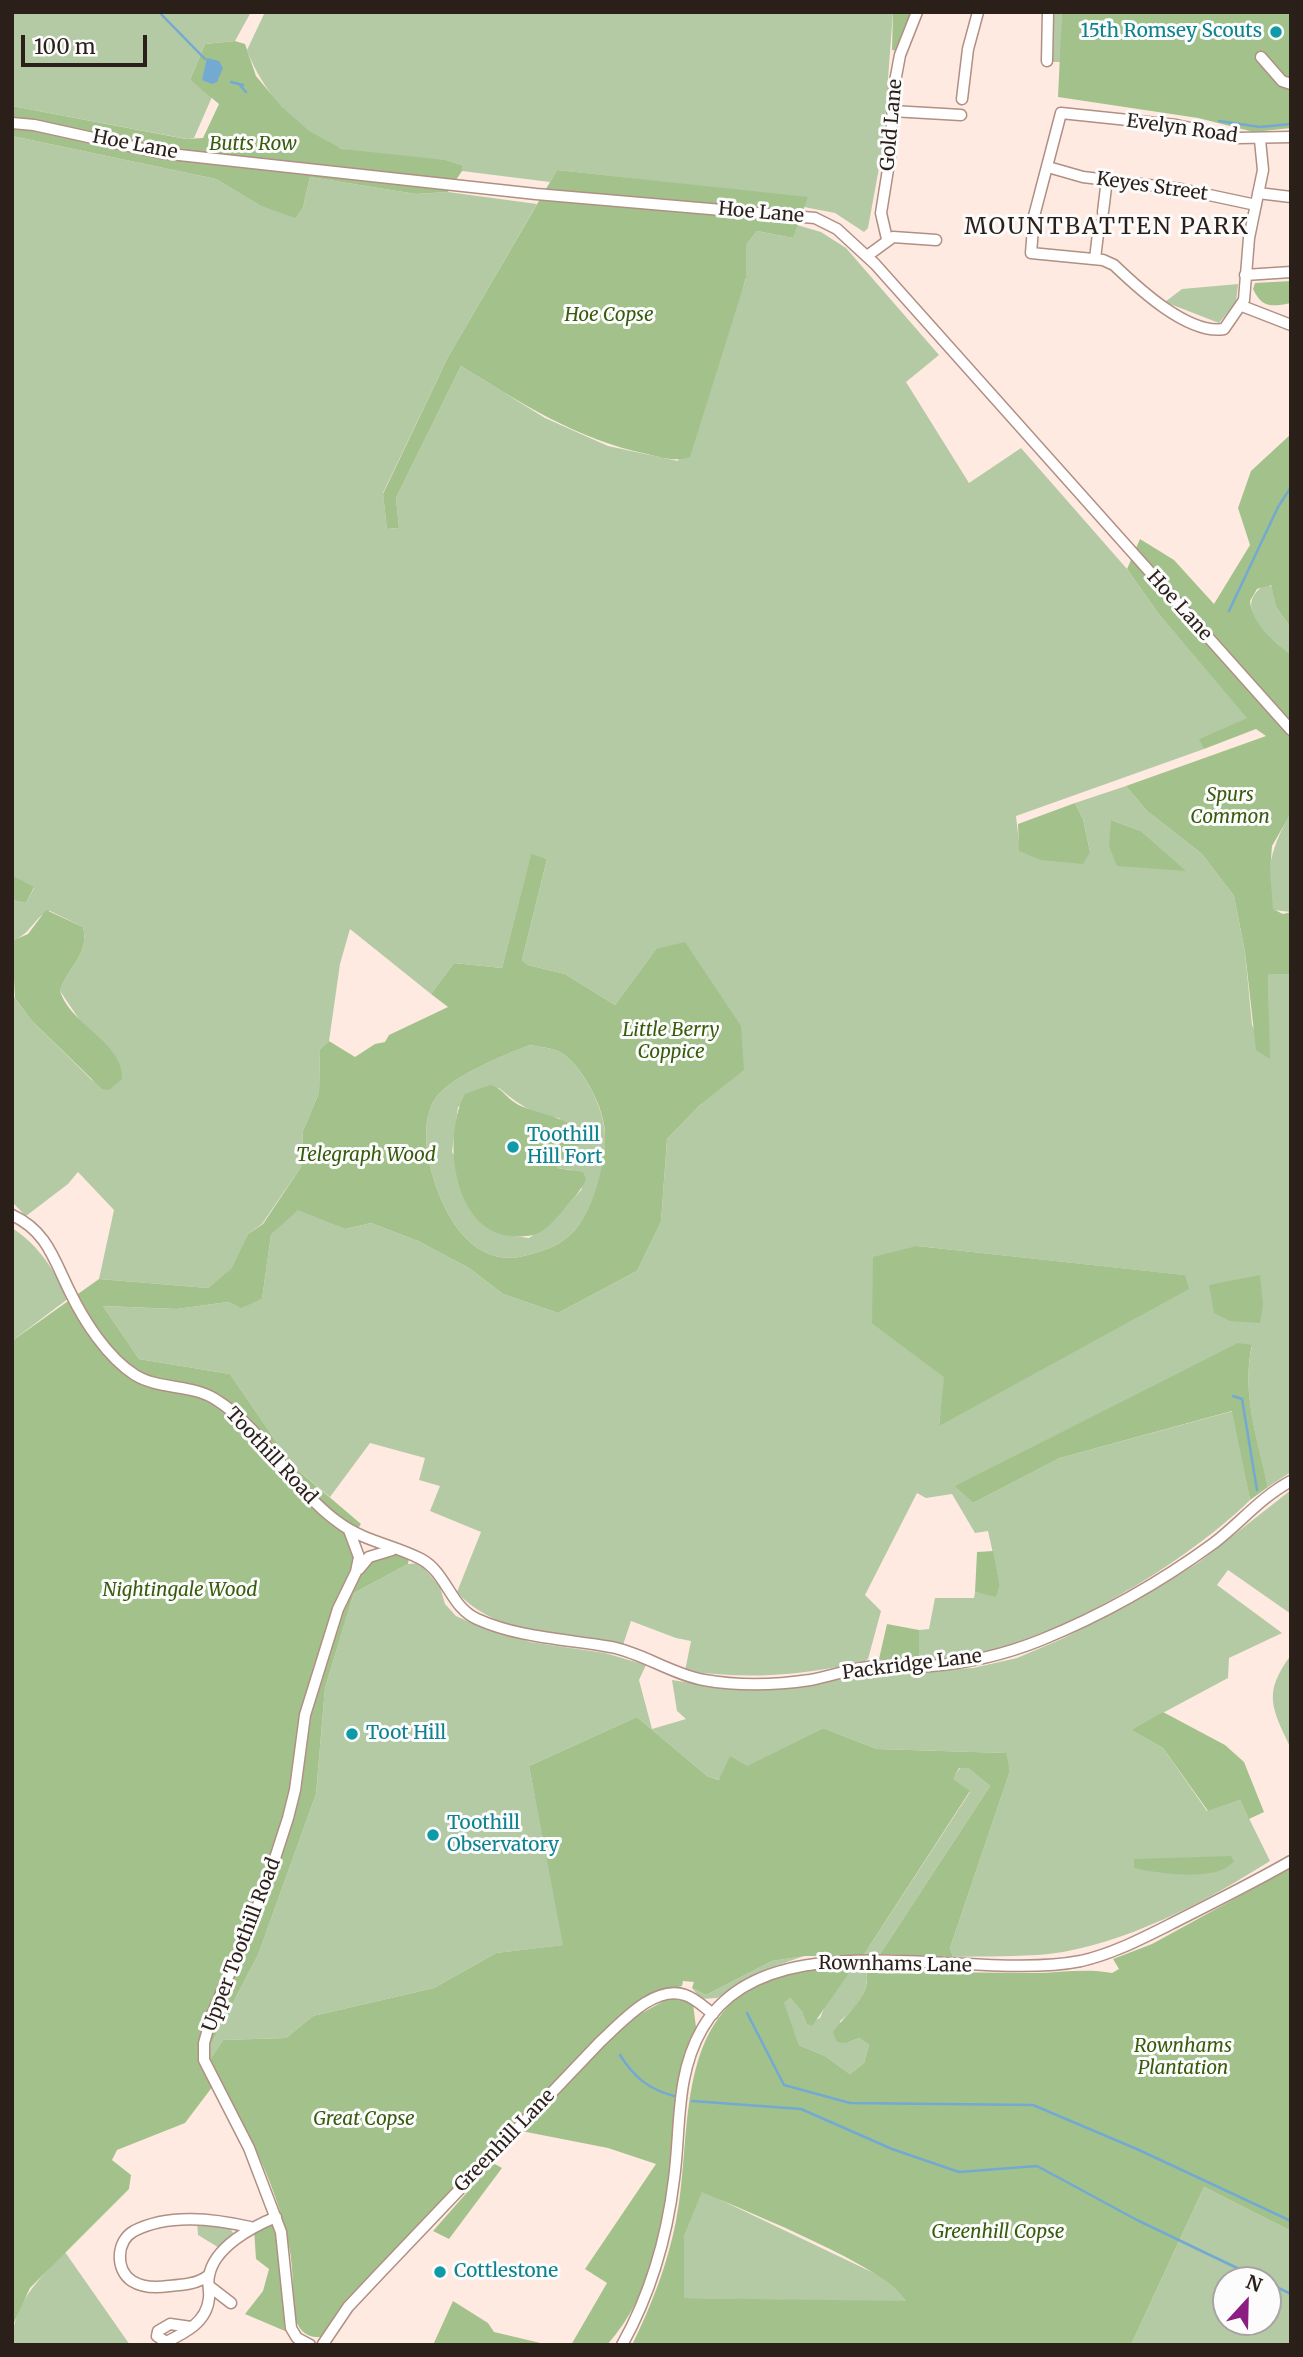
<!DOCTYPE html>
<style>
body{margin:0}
#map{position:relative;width:1303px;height:2357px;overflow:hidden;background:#ffeae1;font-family:Merriweather,serif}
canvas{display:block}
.frame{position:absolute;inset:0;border:14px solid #2b1f1a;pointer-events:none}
.north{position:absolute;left:1212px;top:2266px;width:70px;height:70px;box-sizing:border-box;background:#fcfcfc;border:2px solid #a8a4a2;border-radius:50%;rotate:22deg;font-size:19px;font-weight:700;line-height:28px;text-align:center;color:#2b1f1a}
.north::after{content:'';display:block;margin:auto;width:24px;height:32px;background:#8c1e81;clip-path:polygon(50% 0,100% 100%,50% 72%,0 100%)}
.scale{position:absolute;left:21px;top:35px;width:126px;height:32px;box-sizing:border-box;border:4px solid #2b1f1a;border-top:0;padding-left:9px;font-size:21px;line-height:24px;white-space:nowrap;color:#2b1f1a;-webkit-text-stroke:5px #fcfcfc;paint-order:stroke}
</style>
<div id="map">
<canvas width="1303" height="2357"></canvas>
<div class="frame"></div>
<div class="north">N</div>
<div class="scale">100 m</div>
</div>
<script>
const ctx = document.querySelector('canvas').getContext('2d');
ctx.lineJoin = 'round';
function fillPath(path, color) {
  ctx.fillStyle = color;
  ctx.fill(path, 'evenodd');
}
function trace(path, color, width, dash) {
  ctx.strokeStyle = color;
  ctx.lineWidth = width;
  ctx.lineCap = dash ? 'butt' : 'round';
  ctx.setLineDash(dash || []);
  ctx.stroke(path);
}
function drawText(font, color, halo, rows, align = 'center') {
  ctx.font = font + ' Merriweather,serif';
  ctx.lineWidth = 6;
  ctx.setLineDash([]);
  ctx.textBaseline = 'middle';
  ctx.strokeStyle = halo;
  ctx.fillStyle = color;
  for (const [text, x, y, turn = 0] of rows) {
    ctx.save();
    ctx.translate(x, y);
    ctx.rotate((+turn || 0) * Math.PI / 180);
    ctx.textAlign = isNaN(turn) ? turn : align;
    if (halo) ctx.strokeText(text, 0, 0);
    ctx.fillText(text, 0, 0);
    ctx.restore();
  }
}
const green = new Path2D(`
 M12 12H251L235 41 205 44 190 80 212 97 194 138 187 139 12 106Z
 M265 12H893L883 146 868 228 864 232 835 213 804 207 807 198 557 170 550 182 462 171V165L446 160C413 158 374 159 343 149 299 135 262 91 247 50Z
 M1054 12H1062L1061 62H1052Z
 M12 136 216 179 259 205 303 207 310 177 416 194 448 192 537 204 448 357 383 493 387 529 399 528 396 498 461 366 545 418 608 446 678 461 746 279V245L757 231 793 238 797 225 821 232 846 248 939 355 906 382 969 483 1021 448 1127 569 1158 613 1248 718 1200 739 1204 749 1016 816 1020 851 1090 852 1083 819 1075 803 1126 786 1147 811 1202 854 1234 896 1245 952 1252 1025 1269 1058 1268 973 1291 974V1472L1268 1487C1258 1441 1241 1393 1252 1346L956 1486 973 1503 1060 1458 1233 1411 1250 1500C1180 1569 1021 1665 919 1660V1630L929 1629 935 1598H974L975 1592 996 1596 1000 1585 988 1531 975 1533 952 1494 926 1498 917 1493 865 1595 881 1611 868 1659C860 1665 848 1665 837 1667 783 1677 740 1678 685 1671L691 1641 676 1638 631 1621 623 1645C570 1636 494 1635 457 1592L481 1532 430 1511 440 1486 419 1480 425 1458 370 1443 330 1497 293 1466 230 1374 139 1359 103 1306 177 1309 228 1302 239 1307 262 1299 271 1235 298 1209 345 1229 371 1223 418 1241 469 1268 503 1294 558 1313 637 1271 661 1222 667 1139 701 1104 656 949 615 1005 565 974 528 965 522 960 547 859 531 855 502 968 454 963 431 994 350 929 340 964 329 1041 320 1049 319 1093 303 1131 301 1167 262 1224 248 1234 233 1268 208 1288 99 1279 114 1210 78 1172 68 1184 26 1216 12 1202V994L31 1020 93 1081 81 1022 60 991C67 968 90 954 83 927L50 911C35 915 31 935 12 941V900L26 903 34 888 12 875ZM1111 820 1141 831 1185 871ZM917 1246 1184 1275 939 1425 945 1377 872 1324Z
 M1238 284 1236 302 1219 323 1165 302 1182 289Z
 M1268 583 1272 588 1276 607 1291 628V655C1269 637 1228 605 1268 583Z
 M1291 813V912L1273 910C1261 877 1274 841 1291 813Z
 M530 1045C541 1047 556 1048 565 1055 585 1072 604 1108 605 1135 606 1164 594 1208 575 1230 561 1246 544 1251 524 1256 500 1262 478 1253 462 1234 437 1205 411 1130 437 1096 453 1076 506 1054 530 1045ZM499 1088C517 1103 534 1116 559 1118L575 1155 559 1163 557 1168 572 1170 582 1189 552 1222 529 1238 515 1236 452 1152 458 1107Z
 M12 1228C39 1245 54 1271 69 1298L12 1341Z
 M1291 1490V1614L1228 1570 1217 1585 1282 1633 1229 1658 1228 1678 1131 1730 1163 1748 1207 1811 1240 1800 1270 1861C1207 1901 1124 1945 1049 1954 1018 1957 985 1956 953 1957L950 1948 1010 1771 1005 1753 877 1749 823 1728 720 1780 707 1776 637 1717 529 1766 564 1945 496 1953 434 1988 313 2016 286 2038 223 2040 209 2061 206 2054 258 1955 316 1794 325 1688 354 1593 408 1564 420 1563 440 1587 445 1604 456 1616 474 1624 530 1642 605 1653 646 1665 639 1680 652 1729 686 1719 677 1711 672 1680 728 1689H771L875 1674 973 1668 1017 1658 1064 1638 1131 1603 1198 1563Z
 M1291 1655V1749C1272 1708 1262 1694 1291 1655Z
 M960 1768H968L990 1786 880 1954 863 1956 970 1792 952 1779Z
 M804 1956 770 1968 717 1998 701 1999 692 1988 706 1995 772 1961Z
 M852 1969 866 1970C871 1990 856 2009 840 2021L847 2043 859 2038 869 2045 864 2063 850 2074 825 2056 799 2045 783 2003 790 1998 802 2012 806 2023 820 2018 825 2006Z
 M1204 2187 1291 2231V2345H1131ZM1226 2280H1268V2322H1226Z
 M702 2191 878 2275 902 2293 905 2302 684 2298V2237Z
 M197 2221 229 2227 234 2234 221 2249 198 2235Z
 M65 2252 130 2345H12C12 2304 39 2279 65 2252Z`);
const forest = new Path2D(`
 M893 12H912L897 51 892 50Z
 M1062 12H1291V128L1254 132 1198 118 1058 97Z
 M235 41 245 44 256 76 282 107 309 131 342 149 446 160 462 165V171L448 192 416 194 310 177 303 207 295 218 259 205 216 179 12 136V106L186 139 203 138 219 104 190 80 205 44Z
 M557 170 808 197 793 238 757 231 746 245V278L690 457C675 462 663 458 647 454 578 440 521 403 461 366L396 498 399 528 387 529 383 494 448 357Z
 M1291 281V303C1271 307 1262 308 1253 289L1255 283Z
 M1291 434V628L1276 607 1271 585 1257 589 1250 601C1252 624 1274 641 1291 655V813L1272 846 1270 871 1273 909 1283 914 1291 912V974H1268L1270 1059 1256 1050 1245 952 1234 896 1202 854 1147 811 1126 786 1266 736 1256 729 1204 749 1199 739 1247 718 1158 613 1127 569 1140 539 1174 560 1214 604 1250 545 1238 508 1251 471Z
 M1075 803 1083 819 1090 852 1083 864 1041 860 1019 851 1018 824Z
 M1111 820 1141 831 1186 871 1117 866 1109 846Z
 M531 854 547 859 522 960 528 965 565 974 615 1005 656 949 685 942 741 1026 744 1070 701 1104 667 1139 661 1222 637 1271 558 1313 503 1294 469 1268 418 1241 371 1223 345 1229 298 1210 271 1235 262 1299 241 1308 228 1302 177 1309 103 1306 139 1359 230 1374 293 1466 361 1524 350 1540 365 1567C379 1554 390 1551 409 1557L408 1564 354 1593 325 1688 316 1794 258 1955 206 2054 213 2086 185 2123 117 2150 112 2160 131 2175 129 2189 30 2288 12 2327V1341L99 1279 208 1288 232 1268 248 1234 263 1224 301 1167 303 1131 319 1093 320 1049 329 1041 355 1057 375 1044 385 1042 389 1035 448 1007 431 994 454 963 502 968ZM530 1045C541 1047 556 1048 565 1055 585 1072 605 1109 605 1135 605 1164 594 1208 575 1230 561 1246 544 1251 524 1256 500 1262 478 1253 462 1234 437 1205 411 1130 437 1096 453 1076 506 1054 530 1045Z
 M12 875 34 887 26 903 12 900Z
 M46 910 83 927C90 954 67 968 60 991 71 1026 124 1042 122 1079L109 1090 102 1089 31 1020 15 998 12 941 28 934Z
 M490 1085C503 1088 506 1098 517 1104 539 1117 595 1117 575 1155L559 1163 557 1168 583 1172 586 1179C581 1192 570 1201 561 1213 543 1233 537 1238 511 1236 452 1231 442 1135 465 1094Z
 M917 1246 1185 1275 1189 1289 939 1426 944 1377 872 1324 873 1257Z
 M1260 1275 1263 1305 1260 1323 1230 1321 1214 1313 1209 1285Z
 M1238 1343 1252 1345C1241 1393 1258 1440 1268 1487L1250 1500 1232 1411 1060 1458 973 1503 955 1486Z
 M993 1551 1000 1585 996 1597 975 1592 977 1552Z
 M887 1624 919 1630V1660L879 1659Z
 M1163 1712 1225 1745 1244 1762 1264 1812 1249 1819 1240 1800 1208 1811 1163 1748 1131 1730Z
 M637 1717 707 1776 719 1780 730 1756 747 1766 823 1728 877 1749 1006 1753 1010 1771 950 1948 953 1957 880 1954 990 1786 968 1768H959L953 1779 970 1791 863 1956H805L772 1961 706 1995 692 1988 694 1982 683 1981 682 1986C650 1995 626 2013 601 2035L666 2000 678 1997 693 2004 696 2027C687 2071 679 2116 672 2160 662 2230 655 2290 607 2345H571L607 2283 585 2269 656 2164 608 2148 511 2129 322 2337C309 2338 301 2333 296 2321 292 2296 294 2270 289 2246 276 2180 241 2119 209 2061L223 2040 286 2038 313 2016 434 1988 496 1953 563 1945 529 1766Z
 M1231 1856 1234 1861C1218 1883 1156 1873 1134 1868V1859Z
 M1291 1868V2231L1204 2187 1131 2345H632C652 2304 667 2266 676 2221 693 2139 672 2022 765 1981 812 1960 867 1969 917 1971 955 1972 994 1973 1033 1973 1060 1973 1085 1968 1112 1973L1119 1969 1113 1959 1152 1944ZM852 1969 866 1970C873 1996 846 2013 833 2032L837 2042 847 2043 859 2038 869 2045 864 2063 850 2074 825 2056 799 2045 784 2003 790 1998 802 2012 806 2023 812 2026ZM702 2192C738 2208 895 2270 905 2301L684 2298V2237Z
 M493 2163 502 2168 449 2239 433 2231Z
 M271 2225 275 2226 277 2232 285 2331 245 2314 263 2291 269 2269 256 2259 254 2229Z
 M453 2301 488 2323 494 2332 549 2345H433Z`);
const water = new Path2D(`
 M207 58 219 61 223 68 217 82 212 84 202 80Z`);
const stream = new Path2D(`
 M159 12 205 59
 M231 82 243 85
 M239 84 246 92
 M1219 121 1260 127 1291 124
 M1229 611 1278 507 1291 487
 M1233 1396 1242 1399 1257 1490
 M747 2013 784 2085 850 2103 1033 2105 1139 2150 1291 2221
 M620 2055C634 2077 648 2089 674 2096
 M692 2101 801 2109 892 2149 959 2172 1037 2166 1137 2220 1262 2280
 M1268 2283 1291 2294`);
const minor = new Path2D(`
 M1261 57 1282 81 1291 84
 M1047 61 1048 12
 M962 99 968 49 978 12
 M892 111 961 115
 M12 123 34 125 161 153 536 194 815 218 837 229 875 264 1291 730
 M1260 140 1263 170 1249 238 1244 300 1224 329C1188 335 1138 288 1114 265L1103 260 1031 253 1034 216 1061 113 1176 125 1238 138 1291 137
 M1048 167 1083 177 1181 189 1256 205
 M1258 193 1291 197
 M1103 212 1107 179
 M887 239 881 213 890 157 894 87 900 55 917 12
 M867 256 893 237 936 240
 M1095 259 1099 225
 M1245 275 1291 272
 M1242 306 1291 325
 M12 1215C47 1231 54 1260 70 1292 84 1321 107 1357 135 1375 160 1390 191 1384 215 1399 265 1430 291 1488 338 1522 363 1541 394 1545 421 1559 447 1573 450 1607 477 1619 519 1638 566 1639 611 1647 643 1653 671 1674 704 1680 738 1686 776 1685 810 1680 832 1676 855 1667 877 1666 895 1665 913 1668 931 1666 968 1663 1006 1654 1041 1640 1100 1616 1162 1581 1214 1543 1240 1523 1261 1497 1291 1481
 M359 1569 369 1557 392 1550
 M209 2275C198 2284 183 2285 169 2286 156 2288 143 2288 132 2281 115 2270 116 2241 134 2231 169 2213 214 2219 250 2227
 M209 2286 231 2303
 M191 2327 170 2324 158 2331 157 2336 166 2342C185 2333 207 2322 209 2298 210 2291 207 2283 209 2276 214 2247 252 2227 276 2217
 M323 2344 348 2307 380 2273 600 2042C620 2024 654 1984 685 1995 695 1998 704 2007 713 2014
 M310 2345 297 2338 291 2328 281 2232 249 2148 204 2060V2043L212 2015 266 1886 288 1818 295 1790 305 1715 338 1609 356 1572 359 1557 349 1530
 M622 2345C651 2293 667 2237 674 2179 681 2128 675 2076 702 2029 767 1915 970 1983 1081 1961 1112 1954 1141 1939 1169 1925 1210 1904 1251 1884 1291 1861`);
const markers = [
 [1276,32,7,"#0f9aa8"],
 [513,1147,7,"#0f9aa8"],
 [352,1734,7,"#0f9aa8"],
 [433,1835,7,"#0f9aa8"],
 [440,2272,7,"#0f9aa8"]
];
const cultureNames = [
 ["15th Romsey Scouts",1262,32,"right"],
 ["Toothill",527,1136],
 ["Hill Fort",527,1158],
 ["Toot Hill",366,1734],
 ["Toothill",447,1824],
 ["Observatory",447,1846],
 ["Cottlestone",454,2272]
];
const streetNames = [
 ["Gold Lane",892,125,-85],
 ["Evelyn Road",1182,129,8],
 ["Hoe Lane",135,145,11],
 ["Keyes Street",1152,187,8],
 ["Hoe Lane",761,213,5],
 ["Hoe Lane",1179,606,48],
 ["Toothill Road",271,1456,47],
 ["Packridge Lane",912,1665,-7],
 ["Upper Toothill Road",242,1945,-69],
 ["Rownhams Lane",895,1965,1],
 ["Greenhill Lane",505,2141,-46]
];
const parkNames = [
 ["Butts Row",253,145],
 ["Hoe Copse",609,316],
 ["Spurs",1230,796],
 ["Common",1230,818],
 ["Little Berry",671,1031],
 ["Coppice",671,1053],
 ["Telegraph Wood",366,1156],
 ["Nightingale Wood",180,1591],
 ["Rownhams",1183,2047],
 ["Plantation",1183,2069],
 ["Great Copse",364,2120],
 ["Greenhill Copse",998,2233]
];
const quarterNames = [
 ["MOUNTBATTEN PARK",1107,227]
];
fillPath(green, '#b4caa4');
fillPath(forest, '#a3c28b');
fillPath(water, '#74a9d1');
trace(stream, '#74a9d1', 2.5);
trace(minor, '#b09084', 13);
trace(minor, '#fff', 10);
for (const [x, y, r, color] of markers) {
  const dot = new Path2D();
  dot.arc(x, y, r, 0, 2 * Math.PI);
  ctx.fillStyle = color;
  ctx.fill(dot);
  trace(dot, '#fcfcfc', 2.5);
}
drawText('19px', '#0d838f', '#fcfcfc', cultureNames, 'left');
drawText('19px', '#2b1f1a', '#fcfcfc', streetNames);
drawText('italic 19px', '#385c0d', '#fcfcfc', parkNames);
ctx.letterSpacing = '2px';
drawText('23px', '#2b1f1a', '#fcfcfc', quarterNames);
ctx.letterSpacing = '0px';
</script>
